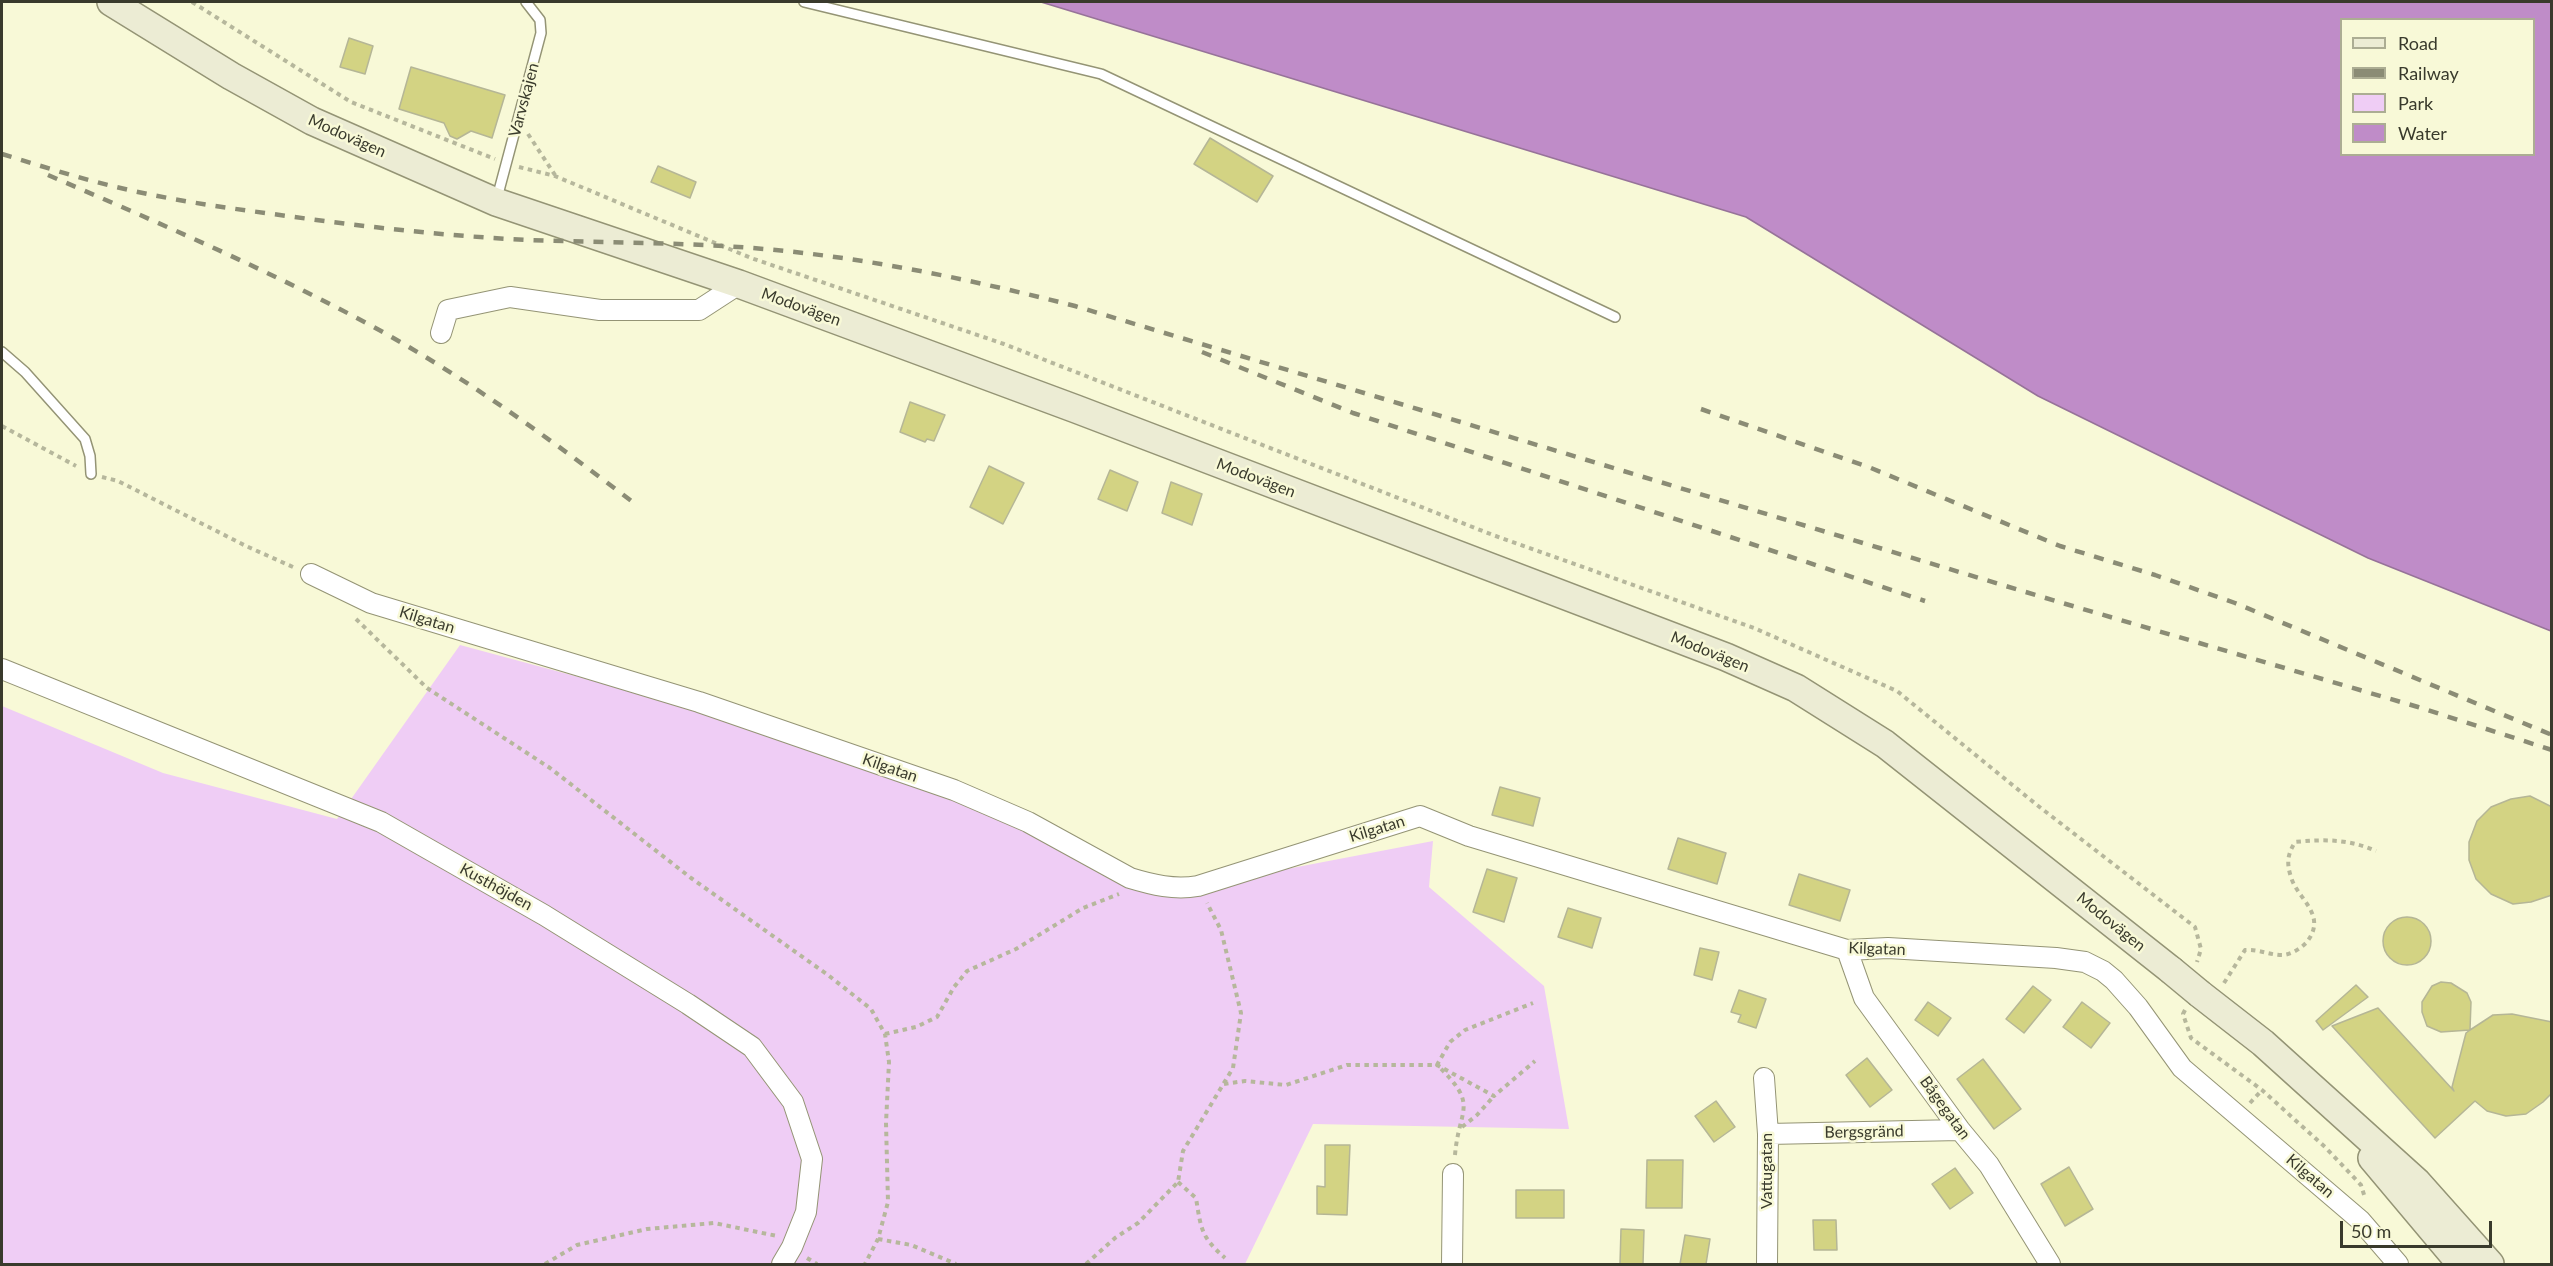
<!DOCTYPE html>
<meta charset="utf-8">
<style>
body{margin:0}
#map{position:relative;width:2553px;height:1266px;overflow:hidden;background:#f8f9d7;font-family:Lato,sans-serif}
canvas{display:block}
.frame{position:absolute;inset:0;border:3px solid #393a2c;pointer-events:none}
.legend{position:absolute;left:2340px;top:18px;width:195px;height:138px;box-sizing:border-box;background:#f8f9d7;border:2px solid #acad93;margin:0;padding:8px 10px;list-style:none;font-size:18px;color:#393a2c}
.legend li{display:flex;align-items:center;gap:12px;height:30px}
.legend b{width:30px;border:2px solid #acad93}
.scale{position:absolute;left:2340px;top:1221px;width:152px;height:27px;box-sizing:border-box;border:3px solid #393a2c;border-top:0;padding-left:8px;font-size:18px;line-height:21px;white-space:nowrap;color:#393a2c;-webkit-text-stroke:4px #f8f9d7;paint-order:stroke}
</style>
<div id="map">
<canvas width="2553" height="1266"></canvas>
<div class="frame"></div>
<ul class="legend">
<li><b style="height:8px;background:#ececd4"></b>Road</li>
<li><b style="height:8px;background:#8b8c75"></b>Railway</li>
<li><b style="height:16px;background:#efcdf5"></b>Park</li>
<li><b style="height:16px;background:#bf8cc8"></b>Water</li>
</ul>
<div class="scale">50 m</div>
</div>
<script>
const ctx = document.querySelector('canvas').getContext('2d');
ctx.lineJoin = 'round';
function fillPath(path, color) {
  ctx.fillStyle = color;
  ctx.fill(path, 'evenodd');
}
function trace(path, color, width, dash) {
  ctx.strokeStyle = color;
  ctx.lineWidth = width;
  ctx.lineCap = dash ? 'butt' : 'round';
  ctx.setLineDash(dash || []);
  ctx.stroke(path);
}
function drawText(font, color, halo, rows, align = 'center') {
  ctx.font = font + ' Lato,sans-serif';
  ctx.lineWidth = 5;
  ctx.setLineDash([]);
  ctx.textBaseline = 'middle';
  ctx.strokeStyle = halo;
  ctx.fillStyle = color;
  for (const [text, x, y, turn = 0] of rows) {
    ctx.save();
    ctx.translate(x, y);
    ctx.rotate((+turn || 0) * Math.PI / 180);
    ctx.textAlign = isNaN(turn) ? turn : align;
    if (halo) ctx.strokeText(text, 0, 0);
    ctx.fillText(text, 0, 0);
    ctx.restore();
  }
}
const green = new Path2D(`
 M460 645 612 686 954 790 1130 878 1198 886 1433 841 1429 887 1544 986 1569 1129 1313 1124 1245 1264H2V706L163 773 337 819Z`);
const water = new Path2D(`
 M1041 2H2551V631L2368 558 2038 396 1746 217ZM2342 20H2534V154H2342Z`);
const building = new Path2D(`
 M349 38 373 46 365 74 340 67Z
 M411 67 505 95 492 138 471 131 457 139 450 136 444 123 399 109Z
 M1210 138 1273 176 1257 202 1194 164Z
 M658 166 696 182 690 198 651 182Z
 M910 402 945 415 934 441 927 439 925 442 900 432Z
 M989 466 1024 483 1003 524 970 507Z
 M1110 470 1138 482 1127 511 1098 499Z
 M1171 482 1202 494 1192 525 1162 513Z
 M1500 787 1540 798 1533 826 1492 815Z
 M2530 796 2552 807V895L2531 902 2513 904 2491 894 2476 879 2469 860V842L2477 821 2491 807 2511 799Z
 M1678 838 1726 853 1717 884 1668 869Z
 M1487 869 1517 878 1504 922 1473 912Z
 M1799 874 1850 890 1840 921 1789 905Z
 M1568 908 1601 918 1592 948 1558 937Z
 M2383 941a24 24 0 1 1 48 0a24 24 0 1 1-48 0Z
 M1700 948 1719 952 1712 980 1694 975Z
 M2441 982 2451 983 2467 993 2471 1002 2470 1030 2493 1015 2512 1014 2552 1022V1093L2543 1102 2526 1114 2506 1116 2487 1111 2475 1101 2435 1138 2332 1026 2378 1008 2454 1091 2452 1087 2466 1033 2470 1030 2441 1032 2427 1026 2422 1012V1002L2432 986Z
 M2356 985 2368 997 2323 1030 2316 1021Z
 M2033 986 2051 1000 2024 1033 2006 1019Z
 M1739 990 1766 999 1756 1028 1738 1022 1741 1015 1731 1012Z
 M1928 1002 1951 1018 1938 1036 1915 1020Z
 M2082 1002 2110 1023 2091 1048 2063 1027Z
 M1867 1058 1892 1090 1870 1107 1846 1075Z
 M1983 1059 2021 1109 1994 1129 1957 1079Z
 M1716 1101 1735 1127 1714 1142 1695 1116Z
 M1325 1145H1350L1347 1215 1317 1214V1186L1325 1187Z
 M1647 1160H1683L1682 1208H1646Z
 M2069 1167 2093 1209 2065 1226 2041 1184Z
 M1955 1168 1973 1193 1950 1209 1932 1184Z
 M1516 1190H1564V1218H1516Z
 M1813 1220H1836L1837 1250H1814Z
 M1621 1229 1644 1230 1643 1264H1620Z
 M1685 1235 1710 1239 1706 1264H1680Z`);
const path = new Path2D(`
 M192 2 351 102 495 159
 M528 134 555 175
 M519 167 555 176 751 258 1004 344 1493 535 1754 628 1897 691 2037 805 2195 927 2201 949 2197 962
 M2 426 76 466
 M102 477 118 481 246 546 293 567
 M356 619 427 688 550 768 691 878 828 975 871 1009 885 1034 889 1062 886 1123 888 1202 878 1239 865 1264
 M2224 983 2245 950C2259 949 2269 955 2282 955 2290 955 2300 949 2306 943 2329 915 2297 899 2291 877 2286 862 2288 854 2295 842 2324 839 2349 839 2376 851
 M2185 1010 2183 1014 2191 1038 2262 1090 2325 1147 2361 1185 2365 1198
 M885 1034 916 1027 937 1017 954 987 967 971 1016 949 1083 908 1119 894
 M1224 1084 1245 1081 1286 1085 1347 1065H1437L1450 1042 1465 1030 1533 1003
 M2250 1103 2262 1090
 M1462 1127 1477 1115 1494 1096
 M1455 1155C1459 1107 1480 1106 1437 1065L1494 1096 1535 1061
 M1178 1182 1196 1198C1201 1229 1201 1237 1225 1258
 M878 1239 911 1245 956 1264
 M807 1258 817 1264
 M545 1264 577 1245 647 1229 714 1223 777 1236
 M1086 1264 1115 1238 1138 1223 1178 1182 1183 1151 1233 1068 1241 1013 1221 930 1207 903`);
const service = new Path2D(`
 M804 2 1101 74 1615 317
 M497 198 541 33 540 20 526 2
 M2 352 25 372 85 439 90 456 91 474`);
const minor = new Path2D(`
 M441 333 448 310 510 297 600 310H699L739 284
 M311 574 371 603 699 702 954 790 1028 822 1130 878C1153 885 1174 890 1198 886L1420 816 1469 836 1847 950 1888 948 2056 958 2085 962 2103 971 2114 980 2138 1007 2182 1068 2360 1220 2398 1264
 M2 669 381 822 544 915 688 1004 752 1047 793 1102 812 1159 806 1212 792 1247 782 1264
 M1847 950 1864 998 1960 1130 1989 1165 2050 1264
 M1764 1078 1768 1134 1767 1264
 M1768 1134 1960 1130
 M1452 1264 1453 1174`);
const secondary = new Path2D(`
 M111 2 231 76 312 121 496 202 739 284 1076 409 1726 657 1796 688 1885 744 2171 970
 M2200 994 2263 1043 2417 1182 2490 1264
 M2372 1158 2461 1264`);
const rail = new Path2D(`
 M2 154C38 165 75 177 112 186 165 199 219 207 273 214 358 226 443 236 529 240 607 243 685 242 764 249 869 258 973 280 1075 306L2059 602 2418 707 2552 750
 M48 175C157 222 266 269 370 325 464 376 550 439 634 503
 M1202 352 1353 413 1925 601
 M1701 409 1871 468 2060 546 2155 575 2235 603 2552 735`);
const secondaryBridge = new Path2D(`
 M2171 970 2200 994`);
const streetNames = [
 ["Varvskajen",524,100,-75],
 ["Modovägen",347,136,24],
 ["Modovägen",801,307,20],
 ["Modovägen",1256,478,21],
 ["Kilgatan",427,620,17],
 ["Modovägen",1710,652,22],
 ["Kilgatan",890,768,19],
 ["Kilgatan",1377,829,-17],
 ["Kusthöjden",496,887,29],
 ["Modovägen",2111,922,39],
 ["Kilgatan",1877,949,2],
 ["Bågegatan",1945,1108,54],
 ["Bergsgränd",1864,1132,-1],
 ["Vattugatan",1767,1171,-90],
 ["Kilgatan",2310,1176,41]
];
fillPath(green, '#efcdf5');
fillPath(water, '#bf8cc8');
trace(water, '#977399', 1.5);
fillPath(building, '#d3d383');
trace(building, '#b5b696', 1.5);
trace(service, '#949475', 12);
trace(minor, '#949475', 22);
trace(secondary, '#949475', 30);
trace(path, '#b6b79c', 4, [4.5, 4.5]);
trace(service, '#fff', 9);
trace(minor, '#fff', 20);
trace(secondary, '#ececd4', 27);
trace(rail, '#8b8c75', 4.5, [10, 10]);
trace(secondaryBridge, '#949475', 30, []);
trace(secondaryBridge, '#ececd4', 27);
drawText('16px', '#393a2c', '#f8f9d7', streetNames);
</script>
